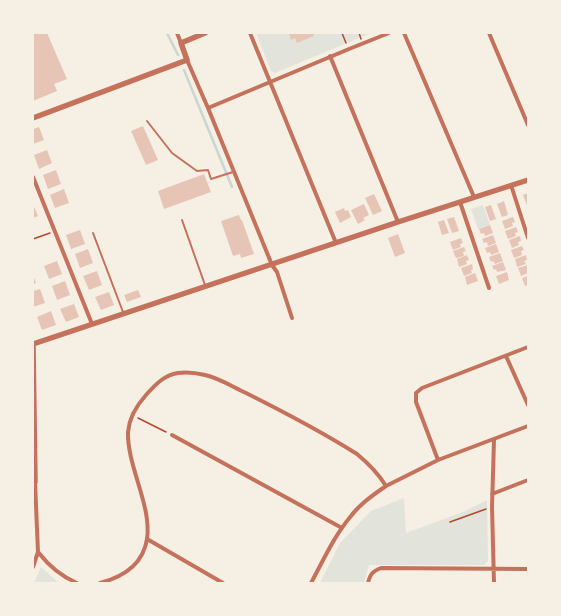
<!DOCTYPE html>
<style>
body{margin:0}
#map{position:relative;width:561px;height:616px;overflow:hidden;background:#f6efe4;font-family:"Varela Round",sans-serif}
canvas{display:block}
.frame{position:absolute;inset:0;border:34px solid #f6efe4;pointer-events:none}
</style>
<div id="map">
<canvas width="561" height="616"></canvas>
<div class="frame"></div>
</div>
<script>
const ctx = document.querySelector('canvas').getContext('2d');
ctx.lineJoin = 'round';
function fillPath(path, color) {
  ctx.fillStyle = color;
  ctx.fill(path, 'evenodd');
}
function trace(path, color, width, dash) {
  ctx.strokeStyle = color;
  ctx.lineWidth = width;
  ctx.lineCap = dash ? 'butt' : 'round';
  ctx.setLineDash(dash || []);
  ctx.stroke(path);
}
const green = new Path2D(`
 M256 33H371L275 73 271 71Z
 M483 205 490 225 478 229 471 209Z
 M404 498 406 533 463 512 487 500 488 561 484 565H369L364 583H320L340 543 371 511Z
 M41 567 58 582 34 583Z`);
const stream = new Path2D(`
 M167 33 178 55
 M184 70 232 187`);
const building = new Path2D(`
 M33 33H47L67 79 54 84 57 91 33 101Z
 M289 33H313L314 36 297 43 295 38 291 40Z
 M143 126 158 160 146 165 131 131Z
 M39 127 44 140 33 144V129Z
 M47 150 52 163 39 169 34 155Z
 M56 170 61 184 48 189 43 175Z
 M204 174 211 192 164 209 158 191Z
 M64 189 69 203 55 208 50 195Z
 M528 193V208L523 195Z
 M374 194 382 211 373 215 365 198Z
 M504 201 508 215 502 217 497 204Z
 M33 204 38 216 33 218Z
 M364 204 369 215 363 218 365 220 358 224 351 210Z
 M491 205 496 219 490 221 485 207Z
 M344 208 345 211 348 210 351 217 340 223 335 212Z
 M239 215 241 220H242L254 254 241 258 240 254 233 256 221 221Z
 M454 217 459 231 452 233 447 219Z
 M513 217 515 222 512 223 513 226 505 229 502 221Z
 M444 220 449 233 442 235 438 222Z
 M490 225 493 233 485 236 484 233 481 234 479 229Z
 M516 227 518 232 515 233 516 236 508 239 505 231Z
 M80 230 85 244 71 249 66 235Z
 M398 234 405 253 395 257 388 238Z
 M493 235 496 243 488 246 487 242 484 243 482 239Z
 M520 236 521 241 518 242 519 245 512 248 509 240Z
 M461 238 463 243 460 244 461 247 453 250 450 242Z
 M496 244 499 252 491 255 490 252 487 253 485 248Z
 M522 246 524 250 521 251 522 255 514 258 511 250Z
 M464 247 466 251 463 252 464 256 456 258 453 251Z
 M88 249 93 263 80 268 75 254Z
 M500 253 503 261 495 264 493 261 491 262 489 257Z
 M467 255 469 260 466 261 467 264 459 267 457 259Z
 M526 255 527 260 524 261 526 264 517 267 515 259Z
 M57 261 62 274 49 279 44 266Z
 M503 262 506 270 497 272 496 269 494 270 492 266Z
 M472 264 473 269 471 270 472 273 464 276 461 268Z
 M528 265V273L521 276 518 268Z
 M97 271 102 285 89 290 83 276Z
 M507 272 509 280 499 284 496 276Z
 M475 273 478 281 467 285 465 277Z
 M33 275 36 283 33 284Z
 M528 276V285L525 286 522 278Z
 M65 281 70 295 57 300 52 286Z
 M40 289 45 303 33 307V291Z
 M138 290 141 297 127 302 124 295Z
 M109 292 114 305 101 310 95 297Z
 M74 304 79 317 66 322 60 309Z
 M51 311 56 325 42 330 37 317Z`);
const path = new Path2D(`
 M342 33 346 43
 M359 33 361 39
 M33 239 50 233
 M138 418 166 432
 M450 522 486 509`);
const service = new Path2D(`
 M147 121 172 153 197 171 208 170 211 179 233 172
 M182 220 205 285
 M93 233 123 312`);
const minor = new Path2D(`
 M177 33 181 43
 M250 33 336 243
 M404 33 474 197
 M489 33 528 125
 M330 56 398 222
 M187 60 208 108 272 265 277 272 292 318
 M208 108 349 49 389 33
 M33 177 92 324
 M511 185 528 238
 M460 202 489 288
 M506 356 528 405
 M172 435 342 528
 M438 460 416 402V393L422 388 528 347
 M492 494 528 480
 M147 539 223 583
 M38 552C49 566 60 576 77 583
 M33 567 38 552 35 482
 M100 583C123 577 143 565 147 539 152 506 127 466 128 432 129 419 137 405 146 395 155 385 164 375 178 373 185 372 197 373 205 375 219 378 233 387 246 393 284 412 322 432 357 454 369 464 378 473 386 486
 M311 583C323 561 334 536 351 516 360 504 373 495 386 486L438 460 528 426
 M368 583C370 574 373 571 381 568L528 569
 M494 583 492 507 494 440`);
const tertiary = new Path2D(`
 M33 118 187 60 181 43 205 33
 M33 344 398 222 528 180
 M33 483 35 482 33 344`);
fillPath(green, '#e2e4dc');
trace(stream, '#c9d6d2', 2.5);
fillPath(building, '#e6c5b7');
trace(path, '#b5482f', 1.5);
trace(service, '#c5725c', 2);
trace(minor, '#c5725c', 4);
trace(tertiary, '#c5725c', 5.5);
</script>
